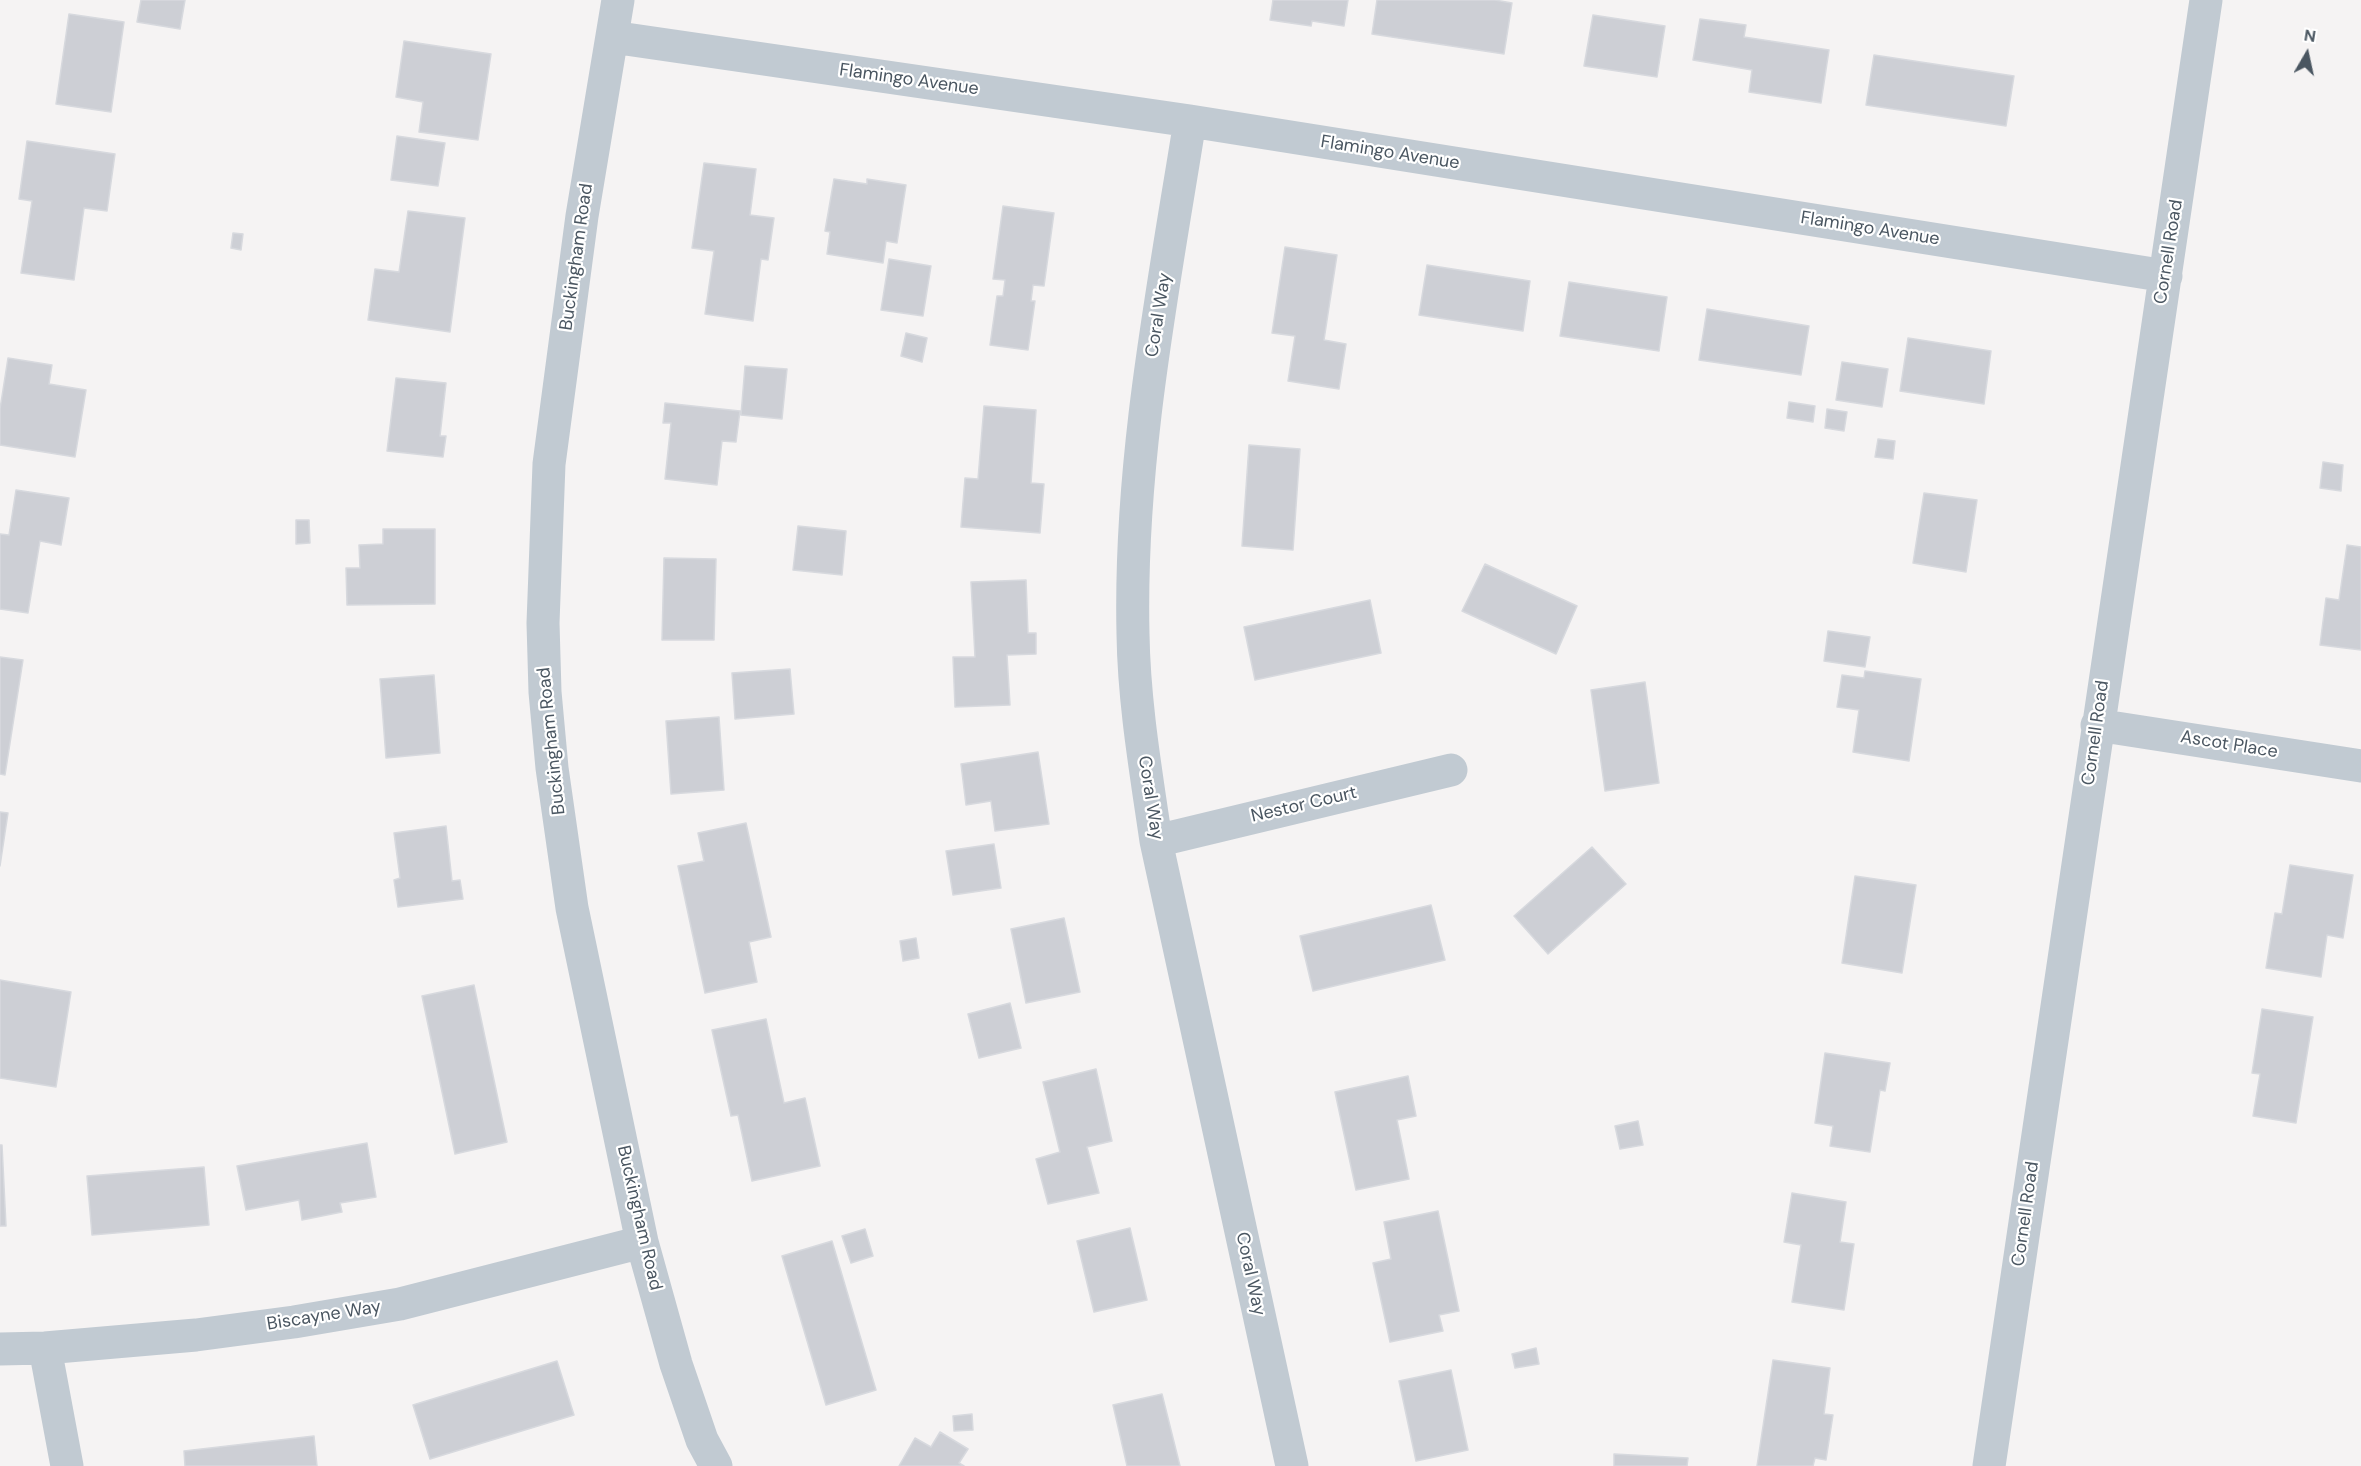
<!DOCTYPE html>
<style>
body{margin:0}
#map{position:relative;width:2361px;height:1466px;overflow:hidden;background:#f5f3f3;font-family:"DM Sans",sans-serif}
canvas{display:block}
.north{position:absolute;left:2277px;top:24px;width:60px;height:60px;-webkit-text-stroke:4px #fff;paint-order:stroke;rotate:9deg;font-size:16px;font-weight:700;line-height:24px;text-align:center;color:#4a5661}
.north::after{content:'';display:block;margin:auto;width:21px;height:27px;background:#4a5661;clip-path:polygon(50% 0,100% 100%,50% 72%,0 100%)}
</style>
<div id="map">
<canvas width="2361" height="1466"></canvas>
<div class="north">N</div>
</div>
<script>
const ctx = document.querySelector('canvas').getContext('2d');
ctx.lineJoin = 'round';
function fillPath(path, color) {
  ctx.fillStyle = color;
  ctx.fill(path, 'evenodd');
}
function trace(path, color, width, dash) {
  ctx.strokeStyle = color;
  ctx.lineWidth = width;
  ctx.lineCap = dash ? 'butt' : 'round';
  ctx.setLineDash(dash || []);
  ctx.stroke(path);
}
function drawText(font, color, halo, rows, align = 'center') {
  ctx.font = font + ' "DM Sans",sans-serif';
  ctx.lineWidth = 4.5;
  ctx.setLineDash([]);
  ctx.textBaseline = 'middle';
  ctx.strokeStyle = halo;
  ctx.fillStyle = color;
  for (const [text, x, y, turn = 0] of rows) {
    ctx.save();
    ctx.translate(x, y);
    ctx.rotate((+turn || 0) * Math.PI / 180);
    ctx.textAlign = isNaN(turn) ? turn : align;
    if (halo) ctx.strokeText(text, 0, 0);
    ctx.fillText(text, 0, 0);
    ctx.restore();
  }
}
const building = new Path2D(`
 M141 0H185L180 29 137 22Z
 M1273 0H1348L1344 26 1312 21 1311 26 1270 20Z
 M1377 0H1495L1512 3 1504 54 1372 34Z
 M69 14 124 22 111 112 56 104Z
 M1593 15 1665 26 1657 77 1584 66Z
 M1700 19 1746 25 1744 37 1829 50 1821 103 1749 92 1752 70 1693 60Z
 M404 41 491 54 478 140 419 132 423 102 396 97Z
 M1874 55 2014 76 2006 126 1866 105Z
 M397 136 445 143 438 186 391 180Z
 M27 141 115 154 107 211 84 208 74 280 21 273 32 201 19 199Z
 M704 163 756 169 750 215 774 218 768 260 761 259 753 321 705 314 714 251 692 248Z
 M834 179 867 184V179L906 185 897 243 886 241 883 263 827 254 830 232 825 231Z
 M1003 206 1054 213 1044 286 1033 285 1031 301H1035L1028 350 990 345 997 296H1003L1005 280 993 279Z
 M408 211 465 218 450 332 368 320 375 269 399 272Z
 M233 233 243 234 241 250 231 248Z
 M1285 247 1337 255 1324 340 1346 344 1339 389 1288 381 1295 336 1272 333Z
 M889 259 931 266 923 316 881 310Z
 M1427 265 1530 281 1523 331 1419 315Z
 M1569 282 1667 297 1659 351 1560 336Z
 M1707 309 1809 326 1801 375 1699 360Z
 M906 333 927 338 922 362 901 356Z
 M1908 338 1991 351 1984 404 1900 391Z
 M8 358 52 365 49 384 86 390 75 457 0 445V409Z
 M1842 362 1888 369 1882 407 1836 400Z
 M745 366 787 369 782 419 741 415Z
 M396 378 446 383 440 436H446L443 457 387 451Z
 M1789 402 1815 406 1813 422 1787 418Z
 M665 403 740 411 736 442 722 441 717 485 665 479 671 423H663Z
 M984 406 1036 410 1031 483 1044 484 1040 533 961 527 965 478 978 479Z
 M1827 409 1847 412 1844 431 1825 428Z
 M1878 439 1895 441 1893 459 1875 457Z
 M1249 445 1300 449 1293 550 1242 546Z
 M2323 462 2343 465 2341 491 2320 488Z
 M16 490 69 498 61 545 40 541 28 613 0 609V534L9 535Z
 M1924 493 1977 500 1966 572 1913 563Z
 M296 520H309L310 543 296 544Z
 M798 526 846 531 842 575 793 570Z
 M383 529H435V604L347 605 346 568H360L359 545 383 544Z
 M2347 545 2361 547V650L2320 645 2326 598 2339 600Z
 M664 558 716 559 714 640H662Z
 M1485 564 1577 606 1556 654 1462 611Z
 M1026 580 1028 633H1036V654L1007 655 1010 705 955 707 953 657H975L971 582Z
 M1370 600 1381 653 1255 680 1244 627Z
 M1828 631 1870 637 1865 667 1824 661Z
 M0 657 23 660 5 775 0 774Z
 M790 669 794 714 735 719 732 673Z
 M1865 671 1921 679 1909 761 1853 752 1859 710 1837 707 1842 675 1864 678Z
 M434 675 440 753 386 758 380 679Z
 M1645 682 1659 783 1605 791 1591 690Z
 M719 717 724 790 671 794 666 721Z
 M1038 752 1049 824 995 831 991 801 966 805 961 764Z
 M0 812 8 813 0 866Z
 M746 823 771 937 749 942 757 982 705 993 678 866 704 861 698 833Z
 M446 826 452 881 460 880 463 899 398 907 394 880 400 878 394 833Z
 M994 844 1001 888 953 895 946 851Z
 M1592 847 1626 884 1548 954 1514 916Z
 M2290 865 2353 875 2343 938 2327 935 2321 977 2266 968 2275 913 2282 914Z
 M1855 876 1916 885 1902 973 1842 963Z
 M1431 905 1445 960 1313 991 1300 936Z
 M1064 918 1080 992 1026 1003 1011 929Z
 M916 938 919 958 903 961 900 941Z
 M0 980 71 992 56 1087 0 1078Z
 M474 985 507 1142 455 1154 422 996Z
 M1010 1003 1021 1048 979 1058 968 1014Z
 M2262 1009 2313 1017 2296 1123 2253 1116 2260 1074 2252 1073Z
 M766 1019 784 1103 805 1098 820 1166 752 1181 738 1115 731 1116 712 1030Z
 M1825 1053 1890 1063 1885 1091 1880 1090 1870 1152 1830 1146 1833 1126 1815 1123Z
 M1096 1069 1112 1141 1087 1147 1099 1193 1048 1204 1036 1159 1060 1152 1043 1082Z
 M1408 1076 1416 1116 1397 1120 1409 1179 1356 1190 1335 1092Z
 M1638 1121 1643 1145 1620 1149 1615 1126Z
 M367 1143 376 1197 340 1203 342 1212 302 1220 299 1200 246 1210 237 1166Z
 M0 1145H2L6 1226H0Z
 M204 1167 209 1225 92 1235 87 1176Z
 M1792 1193 1846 1202 1840 1242 1854 1244 1844 1310 1792 1302 1801 1245 1784 1242Z
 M1438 1211 1459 1311 1439 1315 1443 1331 1390 1342 1373 1263 1391 1259 1384 1222Z
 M1130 1228 1147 1300 1094 1312 1077 1241Z
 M865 1229 873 1256 851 1263 842 1236Z
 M832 1241 876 1390 826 1405 782 1256Z
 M1536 1348 1539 1364 1515 1368 1512 1354Z
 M1773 1360 1830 1368 1824 1414 1833 1415 1826 1460 1815 1458 1813 1466H1757Z
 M557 1361 574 1415 430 1459 413 1405Z
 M1451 1370 1468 1450 1416 1461 1399 1381Z
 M1162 1394 1180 1466H1127L1113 1405Z
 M972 1414 973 1430 954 1431 953 1416Z
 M940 1432 968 1449 959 1463 964 1466H899L915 1438 931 1447Z
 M314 1436 317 1466H185L184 1451Z
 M1614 1454 1688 1458 1687 1466H1614Z`);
const street = new Path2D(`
 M618 0 582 216 549 464 543 623 545 692 552 768 572 908 642 1242 676 1364 702 1440 716 1466
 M612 37 1190 121 2166 276
 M1190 121C1163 290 1129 461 1133 634 1134 703 1146 772 1156 841L1292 1466
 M2097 725 2361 766
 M1156 841 1451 770
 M45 1348 67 1466
 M0 1349 45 1348 196 1335 294 1322 400 1304 642 1242
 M1989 1466 2206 0`);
const streetNames = [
 ["Flamingo Avenue",909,80,8],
 ["Flamingo Avenue",1390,153,9],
 ["Flamingo Avenue",1870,229,9],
 ["Cornell Road",2169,252,-81],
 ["Buckingham Road",577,257,-82],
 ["Coral Way",1159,315,-81],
 ["Cornell Road",2096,733,-82],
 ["Buckingham Road",552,741,-96],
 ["Ascot Place",2229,745,9],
 ["Coral Way",1150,798,81],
 ["Nestor Court",1304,805,-13],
 ["Cornell Road",2026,1214,-82],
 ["Buckingham Road",639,1218,77],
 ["Coral Way",1250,1274,78],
 ["Biscayne Way",324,1316,-9]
];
fillPath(building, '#cdcfd5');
trace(building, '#d7d9de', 1.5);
trace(street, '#c1cad2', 33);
drawText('18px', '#4a5661', '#fff', streetNames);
</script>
